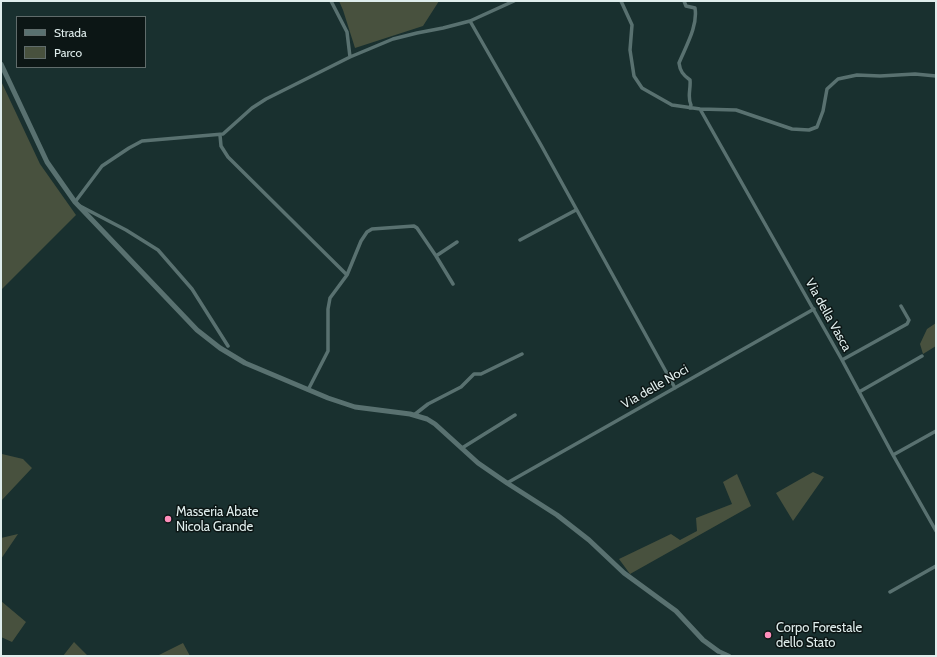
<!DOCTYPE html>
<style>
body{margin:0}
#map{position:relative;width:937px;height:657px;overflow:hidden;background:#19302f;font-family:Cabin,sans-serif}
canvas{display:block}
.frame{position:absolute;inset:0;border:2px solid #dfedec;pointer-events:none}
.legend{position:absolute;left:16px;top:16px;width:130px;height:52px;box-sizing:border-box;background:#0c1615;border:1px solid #606c6b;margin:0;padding:5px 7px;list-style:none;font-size:12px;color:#dfedec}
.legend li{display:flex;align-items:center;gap:8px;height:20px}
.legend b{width:20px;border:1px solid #606c6b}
</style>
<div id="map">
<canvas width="937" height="657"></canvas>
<div class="frame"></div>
<ul class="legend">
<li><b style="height:5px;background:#597170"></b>Strada</li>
<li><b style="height:11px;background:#48513e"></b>Parco</li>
</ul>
</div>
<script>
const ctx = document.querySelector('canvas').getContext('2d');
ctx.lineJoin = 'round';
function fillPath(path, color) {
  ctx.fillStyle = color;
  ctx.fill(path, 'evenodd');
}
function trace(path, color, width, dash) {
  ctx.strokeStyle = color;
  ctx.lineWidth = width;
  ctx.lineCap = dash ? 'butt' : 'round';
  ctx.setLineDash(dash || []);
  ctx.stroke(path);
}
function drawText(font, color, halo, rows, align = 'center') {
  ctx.font = font + ' Cabin,sans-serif';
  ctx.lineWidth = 3;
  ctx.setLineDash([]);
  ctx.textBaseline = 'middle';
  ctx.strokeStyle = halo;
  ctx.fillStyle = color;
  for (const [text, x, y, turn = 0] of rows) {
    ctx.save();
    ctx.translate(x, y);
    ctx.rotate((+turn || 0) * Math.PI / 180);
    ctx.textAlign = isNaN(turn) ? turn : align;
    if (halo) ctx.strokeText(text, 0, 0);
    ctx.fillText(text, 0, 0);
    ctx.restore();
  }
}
const green = new Path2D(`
 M339 1H439L423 26 355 48 343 10Z
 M1 81 40 164 76 215 1 290Z
 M936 323V346L923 354 920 344 927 329Z
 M2 454 23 459 32 468 1 501Z
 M813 472 824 477 793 521 776 493Z
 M737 474 751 506 630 574 619 559 671 534 680 540 697 531 696 518 732 504 723 482Z
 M18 534 1 559V538Z
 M1 601 26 622 12 642 1 637Z
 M74 642 88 656H63Z
 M183 643 190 656H157Z`);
const minor = new Path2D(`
 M331 1 347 32 350 57
 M621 1 632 25 630 50 634 76 642 88 672 105 700 109 736 110 792 129 809 130 817 127 823 111 827 89 838 79 857 75 880 76 915 74 936 76
 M684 1 686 6 695 8C698 26 686 46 679 63 680 71 683 75 690 80 691 89 687 97 691 105L690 108
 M470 21 541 145 675 388
 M700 109 842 360 893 455 936 531
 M220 135 221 146 228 157 347 275
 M75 202 102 166 129 148 142 141 223 134 252 108 266 99 350 57 393 39 417 33 443 28 470 21 514 1
 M80 206 126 230 158 250 192 289 228 346
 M520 240 576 210
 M436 256 457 242
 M842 360 907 324 909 320 901 306
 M308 390 328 351V309L330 298 347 275 361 241 367 232 372 229 414 226 417 228 436 256 453 284
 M859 392 922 356
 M414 415 428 404 461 387 474 374H481L522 354
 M462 448 515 415
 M893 455 936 431
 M507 483 814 309
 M890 592 936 566`);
const tertiary = new Path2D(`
 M718 651 729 656`);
const secondary = new Path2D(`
 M1 64 47 162 75 202 197 330 220 348 245 363 328 398 355 407 410 414 427 419 435 424 478 463 507 483 557 515 589 540 624 573 676 611 703 640 718 651`);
const markers = [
 [168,519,4,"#fe8ebb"],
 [768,635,4,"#fe8ebb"]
];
const streetNames = [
 ["Via della Vasca",828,315,61],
 ["Via delle Noci",655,387,-30]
];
const poiNames = [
 ["Masseria Abate",176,512],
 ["Nicola Grande",176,527],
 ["Corpo Forestale",776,628],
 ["dello Stato",776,643]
];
fillPath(green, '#48513e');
trace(minor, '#597170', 3.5);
trace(tertiary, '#597170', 4.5);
trace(secondary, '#597170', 5);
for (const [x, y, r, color] of markers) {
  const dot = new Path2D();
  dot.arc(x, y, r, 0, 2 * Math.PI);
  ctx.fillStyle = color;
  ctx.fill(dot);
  trace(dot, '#0c1615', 1.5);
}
drawText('13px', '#dfedec', '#0c1615', streetNames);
drawText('13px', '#dfedec', '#0c1615', poiNames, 'left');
</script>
